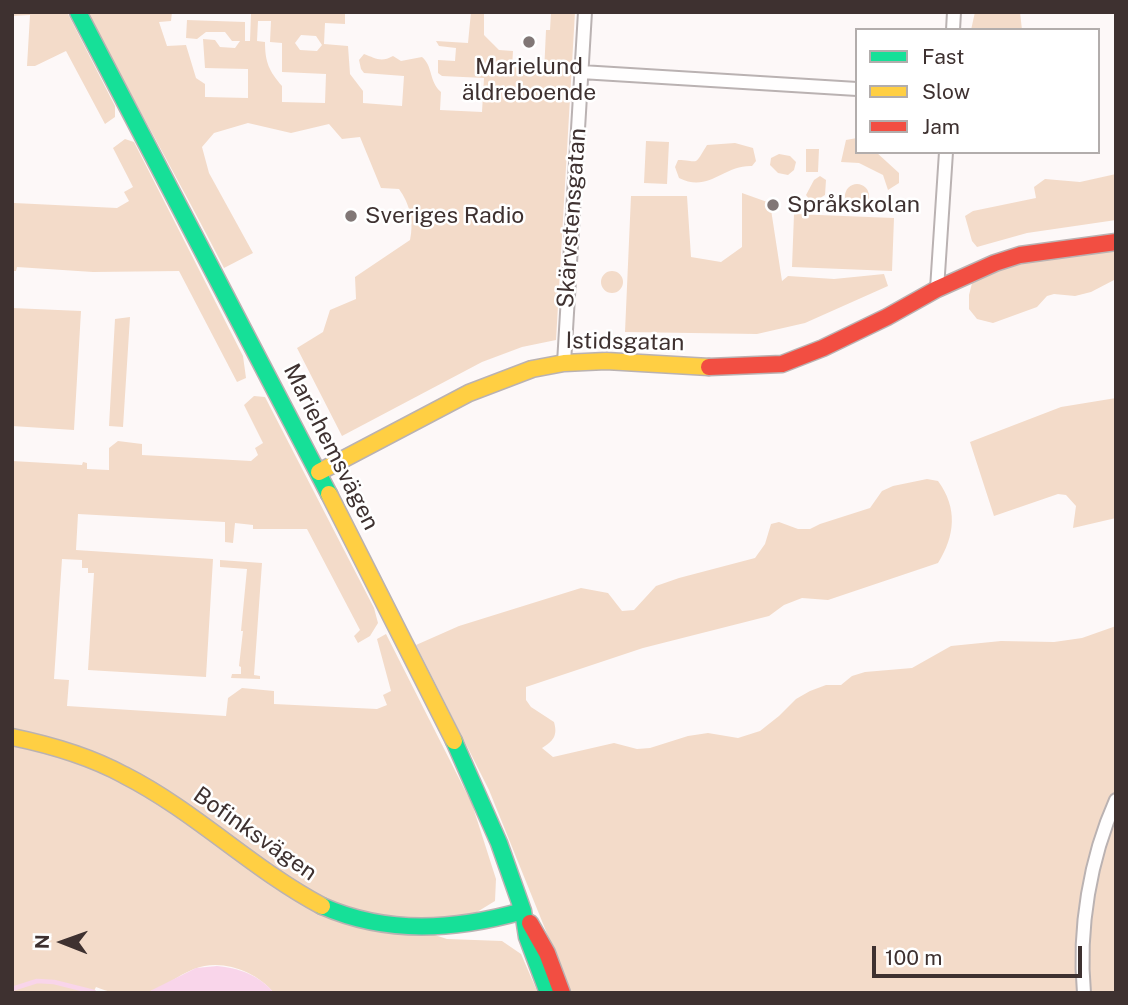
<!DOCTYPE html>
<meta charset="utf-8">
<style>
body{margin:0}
#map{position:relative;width:1128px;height:1005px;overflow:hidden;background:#fdf8f8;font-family:"Public Sans",sans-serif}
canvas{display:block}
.frame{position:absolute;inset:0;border:14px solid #3e3130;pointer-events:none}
.legend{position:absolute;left:855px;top:28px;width:245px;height:126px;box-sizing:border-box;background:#fff;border:2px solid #b2adac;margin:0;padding:9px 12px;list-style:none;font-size:21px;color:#3e3130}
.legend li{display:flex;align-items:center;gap:14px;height:35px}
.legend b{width:35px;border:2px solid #b2adac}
.north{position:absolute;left:28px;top:907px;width:70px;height:70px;-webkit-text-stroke:5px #fff;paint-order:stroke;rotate:271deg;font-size:19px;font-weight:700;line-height:28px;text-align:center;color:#3e3130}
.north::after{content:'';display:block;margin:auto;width:24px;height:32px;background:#3e3130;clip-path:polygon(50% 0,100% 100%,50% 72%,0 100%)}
.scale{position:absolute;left:872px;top:946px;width:210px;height:32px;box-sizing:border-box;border:4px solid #3e3130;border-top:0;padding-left:9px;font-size:21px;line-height:24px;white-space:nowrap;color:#3e3130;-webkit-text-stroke:5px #fff;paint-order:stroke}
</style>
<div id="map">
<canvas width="1128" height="1005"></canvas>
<div class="frame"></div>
<ul class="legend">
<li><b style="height:9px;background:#16e098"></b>Fast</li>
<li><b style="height:9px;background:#ffcf43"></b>Slow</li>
<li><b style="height:9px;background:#f24e42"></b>Jam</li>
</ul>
<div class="north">N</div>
<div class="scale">100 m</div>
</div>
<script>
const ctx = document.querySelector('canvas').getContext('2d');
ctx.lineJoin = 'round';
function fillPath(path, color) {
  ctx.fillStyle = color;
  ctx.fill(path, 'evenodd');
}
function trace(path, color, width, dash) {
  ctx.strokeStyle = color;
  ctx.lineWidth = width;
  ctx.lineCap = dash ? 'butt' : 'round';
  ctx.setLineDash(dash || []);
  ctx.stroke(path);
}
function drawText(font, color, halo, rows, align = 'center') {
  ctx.font = font + ' "Public Sans",sans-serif';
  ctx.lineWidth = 5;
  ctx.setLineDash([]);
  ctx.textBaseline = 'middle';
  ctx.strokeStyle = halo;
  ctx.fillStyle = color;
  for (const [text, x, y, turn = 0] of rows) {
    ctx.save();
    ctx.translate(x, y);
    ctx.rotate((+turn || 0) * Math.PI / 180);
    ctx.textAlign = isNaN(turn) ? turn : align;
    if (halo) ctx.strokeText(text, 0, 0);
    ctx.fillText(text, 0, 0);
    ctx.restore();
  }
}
const green = new Path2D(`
 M12 12H67L115 106V117L105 124 66 51 35 66H27L30 15 12 16Z
 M87 12H172L171 21 159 22 167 46 186 45 196 78 205 84V97L248 98V69L205 68 203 39 215 40 220 47 235 48 240 41H232L225 32H206L197 39 186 38 187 20 245 22V41H250L251 14 345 12V24L325 23 324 44 348 46 350 74 363 91V103L402 106 404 76 364 73 361 69 359 60 364 54C375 58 381 63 393 56L401 61 422 57C433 66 429 82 441 92L440 110 482 112 484 78 442 76 438 73V60L455 61 456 48 439 46 436 41 468 43 471 12H484V35L499 50 513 51 512 67 531 68V73H544L546 30H550L551 12H575L556 340 522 347 482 362 342 436 297 348 323 332 330 310 356 299 355 277 410 240C414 222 410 204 399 189L381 188 360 137 342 139 329 124 291 133 248 123 214 133 202 147 209 173 253 253 224 268C180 182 132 98 87 12ZM258 21H271L270 42 282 43V72L326 74 325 103 282 102V86C269 71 265 62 265 42L257 41ZM301 35 316 36 322 45 317 51 300 50 295 43Z
 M975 12H1020L1022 30H971Z
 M857 138V152H876L899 173V183L888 190 883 175 859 163 841 162 846 140Z
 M125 139 134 142 243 356 246 378 237 382 179 271 93 272 17 267 16 271H12V192L14 193V203L117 208 129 201 124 192 133 187 113 148Z
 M646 141 669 142 667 184 644 183Z
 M735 143 753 148 756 161 752 166C723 165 709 193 679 178L675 167 678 160C700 160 693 168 707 145Z
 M806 149H819L818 172H806Z
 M779 154 790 156 796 162 794 170 788 175 778 173 770 165 771 158Z
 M1116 174V220L1027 233 977 247 972 241 965 216 973 211 1036 198 1034 187 1045 179 1080 182Z
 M820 176 826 180 825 195 812 203 806 195 814 180Z
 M845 196a12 12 0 1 1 24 0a12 12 0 1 1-24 0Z
 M742 193 770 203 782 281 788 276 834 279 884 274 888 286 805 323 757 334 625 332 631 196H687L691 257 721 262 742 247Z
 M794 214 894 218 892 271 792 267Z
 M1116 242V279L1091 292 1075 296 1054 294 1047 296 1037 307 993 323 977 319 969 309V295L975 271Z
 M601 282a11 11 0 1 1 22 0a11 11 0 1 1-22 0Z
 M12 308 81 311 74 430 12 426Z
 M130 317 123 427 109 426 115 319Z
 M254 396 265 397 374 608 378 623 370 636 358 643 354 636 360 630 307 529H253V525L235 523 233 543 225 542V522L78 514 76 550 213 559 206 677 88 670 94 573H88V568H82V560L62 559 54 679 69 680 67 706 226 716 228 698 242 688 274 691V704L377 709 387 705 383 695 391 691 377 639 386 634 472 804 496 879 495 901 477 912 416 929 447 939 502 941 521 954 538 993H274C256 971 221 958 194 969 178 975 161 990 144 993 129 996 110 993 96 987L93 993H12V461L82 465 83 462 87 463V469L109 470V448L118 441 142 444V455L251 461 258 455 255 448 263 443 244 405Z
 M1116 398V518L1073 528 1076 506 1066 495 1058 494 994 516 970 442 1061 407Z
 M927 479 938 481C958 508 955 536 938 563L828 600 802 598 784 605 769 616 643 648 526 687V700L531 707 554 722C558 736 553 741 542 748L553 757 614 743 637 749 650 748 688 736 708 733 738 738 760 731 779 716 796 699 810 691 826 685H841L852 676 865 672 912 668 951 646 1001 641 1054 642 1082 638 1116 626V993H571L489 790 416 645 459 626 581 588 608 593 622 611 634 610 656 586 679 578 755 558 765 544 771 524 779 522 798 529H810L820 524 870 508 882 491 893 486Z
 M220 560 262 563 254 675 260 676V679L231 678 232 674H241V667L239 666 243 631H241L247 569 220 567Z`);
const water = new Path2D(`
 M217 966C239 968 259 975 274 993H146L196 968Z`);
const stream = new Path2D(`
 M12 989 37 981 54 982 94 992`);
const street = new Path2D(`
 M953 30 954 12
 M581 72 857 89
 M937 289 946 152
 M564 363 585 12
 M1084 993C1078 929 1090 858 1116 800`);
const fast = new Path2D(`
 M78 12 329 494
 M454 741 499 843 523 911 527 937 548 993
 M322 906C388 935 455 930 523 911`);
const slow = new Path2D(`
 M319 472 469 393 532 369 564 363 606 361 709 367
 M329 494 454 741
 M12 737C51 745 89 756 124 775 195 811 252 869 322 906`);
const jam = new Path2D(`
 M709 367 782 364 823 348 887 317 937 289 995 263 1020 255 1116 242
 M530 923 547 953 562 993`);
const markers = [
 [529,42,7,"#817776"],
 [773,205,7,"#817776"],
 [351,216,7,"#817776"]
];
const poiNames = [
 ["Marielund",529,67,"center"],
 ["äldreboende",529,93,"center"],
 ["Språkskolan",787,205],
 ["Sveriges Radio",365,216]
];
const streetNames = [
 ["Skärvstensgatan",572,218,-86],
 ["Istidsgatan",625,342,1],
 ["Mariehemsvägen",331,447,63],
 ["Bofinksvägen",255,834,35]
];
fillPath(green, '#f3dbc9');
fillPath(water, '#f9d5ea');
trace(stream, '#f9d5ea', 4.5);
trace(street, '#bab2b2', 16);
trace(fast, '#bab2b2', 19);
trace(slow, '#bab2b2', 19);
trace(jam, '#bab2b2', 19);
trace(street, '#fffefe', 12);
trace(fast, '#16e098', 16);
trace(slow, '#ffcf43', 16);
trace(jam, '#f24e42', 16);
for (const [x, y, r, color] of markers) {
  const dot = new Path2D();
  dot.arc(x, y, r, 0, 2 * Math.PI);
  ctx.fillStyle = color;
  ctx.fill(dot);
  trace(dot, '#fff', 2.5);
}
drawText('23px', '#3e3130', '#fff', poiNames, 'left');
drawText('23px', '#3e3130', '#fff', streetNames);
</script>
